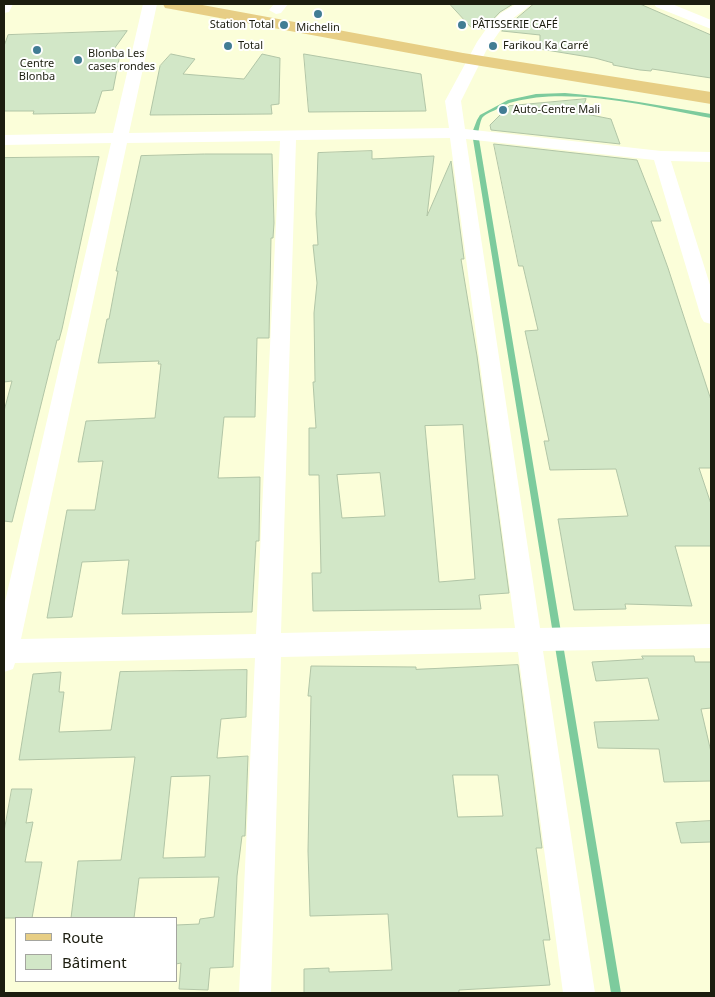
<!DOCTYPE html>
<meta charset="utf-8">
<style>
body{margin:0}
#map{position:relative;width:715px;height:997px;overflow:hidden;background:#fbfed9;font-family:"Noto Sans",sans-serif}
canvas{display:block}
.frame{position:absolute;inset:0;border:5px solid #1c1d0f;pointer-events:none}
.legend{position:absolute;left:15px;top:917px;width:162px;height:65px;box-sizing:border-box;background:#fff;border:1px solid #a4a59f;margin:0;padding:6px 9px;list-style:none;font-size:15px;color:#1c1d0f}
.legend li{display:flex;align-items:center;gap:10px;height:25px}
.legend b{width:25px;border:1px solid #a4a59f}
</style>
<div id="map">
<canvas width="715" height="997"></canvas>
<div class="frame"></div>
<ul class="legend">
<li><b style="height:6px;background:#e7ce85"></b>Route</li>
<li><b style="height:14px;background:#d2e7c7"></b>Bâtiment</li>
</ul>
</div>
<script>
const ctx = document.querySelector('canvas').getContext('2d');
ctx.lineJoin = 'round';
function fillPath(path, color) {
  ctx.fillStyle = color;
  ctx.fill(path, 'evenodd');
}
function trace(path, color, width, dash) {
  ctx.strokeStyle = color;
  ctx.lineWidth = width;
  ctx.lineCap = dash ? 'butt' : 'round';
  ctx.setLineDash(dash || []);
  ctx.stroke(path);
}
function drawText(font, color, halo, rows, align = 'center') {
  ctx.font = font + ' "Noto Sans",sans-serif';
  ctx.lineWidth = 4;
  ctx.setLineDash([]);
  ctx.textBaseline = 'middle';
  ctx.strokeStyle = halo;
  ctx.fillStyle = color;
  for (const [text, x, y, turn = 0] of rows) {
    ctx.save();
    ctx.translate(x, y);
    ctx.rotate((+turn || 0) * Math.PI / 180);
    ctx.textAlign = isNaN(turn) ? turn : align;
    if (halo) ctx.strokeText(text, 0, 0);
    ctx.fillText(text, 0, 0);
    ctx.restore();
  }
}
const stream = new Path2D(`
 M565 93C615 97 663 106 711 114V118C653 107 570 86 513 102 508 103 503 106 499 108 494 111 486 113 482 118 480 122 479 129 478 133L621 993H611L472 133 477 120 480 115 508 100 536 94Z`);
const building = new Path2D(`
 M450 4H513L500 12 484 29 471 27Z
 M534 4H640L711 35V78L652 69 651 71 640 70 613 65V63L595 58 540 49V35L502 31Z
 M127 31 114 49 120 54 113 90 102 91 95 113 33 114 34 111H4V46L8 35Z
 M171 54 195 59 183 74 244 79 262 54 280 58 279 104 271 105 272 114 150 115 160 66Z
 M304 54 421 74 426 111 309 112Z
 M586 99 581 113 611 119 620 144 491 130 490 125 509 106Z
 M494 144 637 160 661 221H651L668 268 711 400V468H699L711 504V546H675L692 606 625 604 626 609 574 610 558 519 628 516 616 469 550 470 544 441H549L525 331 538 330 523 266H519Z
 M372 151V159L434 156 427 216 451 161 464 259H461L477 356 509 593 479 595 481 609 313 611 312 573H321L319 475H309V428H316L313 382H315L314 313 317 283 313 245H318L316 214 318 153ZM463 425 475 579 439 582 425 426ZM380 473 385 516 342 518 337 475Z
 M205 154H272L274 223 273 238H271L269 338H257L255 417H224L218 478 260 477 259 541H256L252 612 122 614 129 560 82 562 72 617 47 618 67 510H95L103 461 78 462 86 421 155 418 161 364H158L159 361 98 363 107 319H109L118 271H116L141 156Z
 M99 157 62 329 59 340H57L12 522 4 521V411L12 381 4 382V158Z
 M642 656H694L695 662H711V708L701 709 711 752V781L664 782 659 749 598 748 594 722 659 720 648 678 596 681 592 662 643 659Z
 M518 665 542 848H536L550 940H543L550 985 459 990V993H304V969L329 968V972L392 970 388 914 310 916 308 851 311 696H308L311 666 416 667V669ZM453 775H498L503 816 458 817Z
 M247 670 246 717 221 719 217 758 248 756 245 836H242L237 876 233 967 210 968 208 990 179 989 181 963 176 964V925L199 924 200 919 214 917 219 877 139 878 134 918H71L78 861 121 860 135 757 19 760 33 674 61 672 59 692H64L59 732 111 730 120 672ZM210 776 205 857 163 858 171 777Z
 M12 789H32L26 823 33 822 25 862H42L32 918H4V832Z
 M711 821V842L681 843 676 823Z`);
const street = new Path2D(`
 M4 4H13L9 12 4 13Z
 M143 4H157L129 133 449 128 445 101 477 42 491 22 501 13 516 4H532L504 25 486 51 461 101 465 129 661 151 711 152V162L671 161 711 288V324L704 322 701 317 654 160 466 139 540 628 711 624V648L543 651 595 993H563L518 652 281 657 271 993H239L255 658 15 663 13 669 4 672V606L111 143 4 145V135L113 133ZM450 138 515 628 281 633 296 140ZM280 141 256 634 21 639 127 143Z
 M274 4H288L281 13 276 14 269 10Z
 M654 4H672L711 20V29L656 7Z`);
const primary = new Path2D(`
 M163 4H197L463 53 711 92V104L463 63 171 9 165 8Z`);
const markers = [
 [318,14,5,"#417d94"],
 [284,25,5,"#417d94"],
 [462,25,5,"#417d94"],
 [228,46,5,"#417d94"],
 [493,46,5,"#417d94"],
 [37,50,5,"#417d94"],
 [78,60,5,"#417d94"],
 [503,110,5,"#417d94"]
];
const farPoinames = [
 ["Station Total",274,25,"right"],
 ["PÂTISSERIE CAFÉ",472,25],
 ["Michelin",318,28,"center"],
 ["Total",238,46],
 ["Farikou Ka Carré",503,46],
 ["Blonba Les",88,54],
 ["cases rondes",88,67],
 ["Centre",37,64,"center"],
 ["Blonba",37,77,"center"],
 ["Auto-Centre Mali",513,110]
];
fillPath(stream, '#7dcb9d');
fillPath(building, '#d2e7c7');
trace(building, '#b1c5a6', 1);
fillPath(street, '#fff');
fillPath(primary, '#e7ce85');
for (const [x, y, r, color] of markers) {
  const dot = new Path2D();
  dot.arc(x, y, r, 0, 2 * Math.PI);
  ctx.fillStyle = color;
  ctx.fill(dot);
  trace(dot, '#fff', 2);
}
drawText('11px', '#1c1d0f', '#fff', farPoinames, 'left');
</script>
